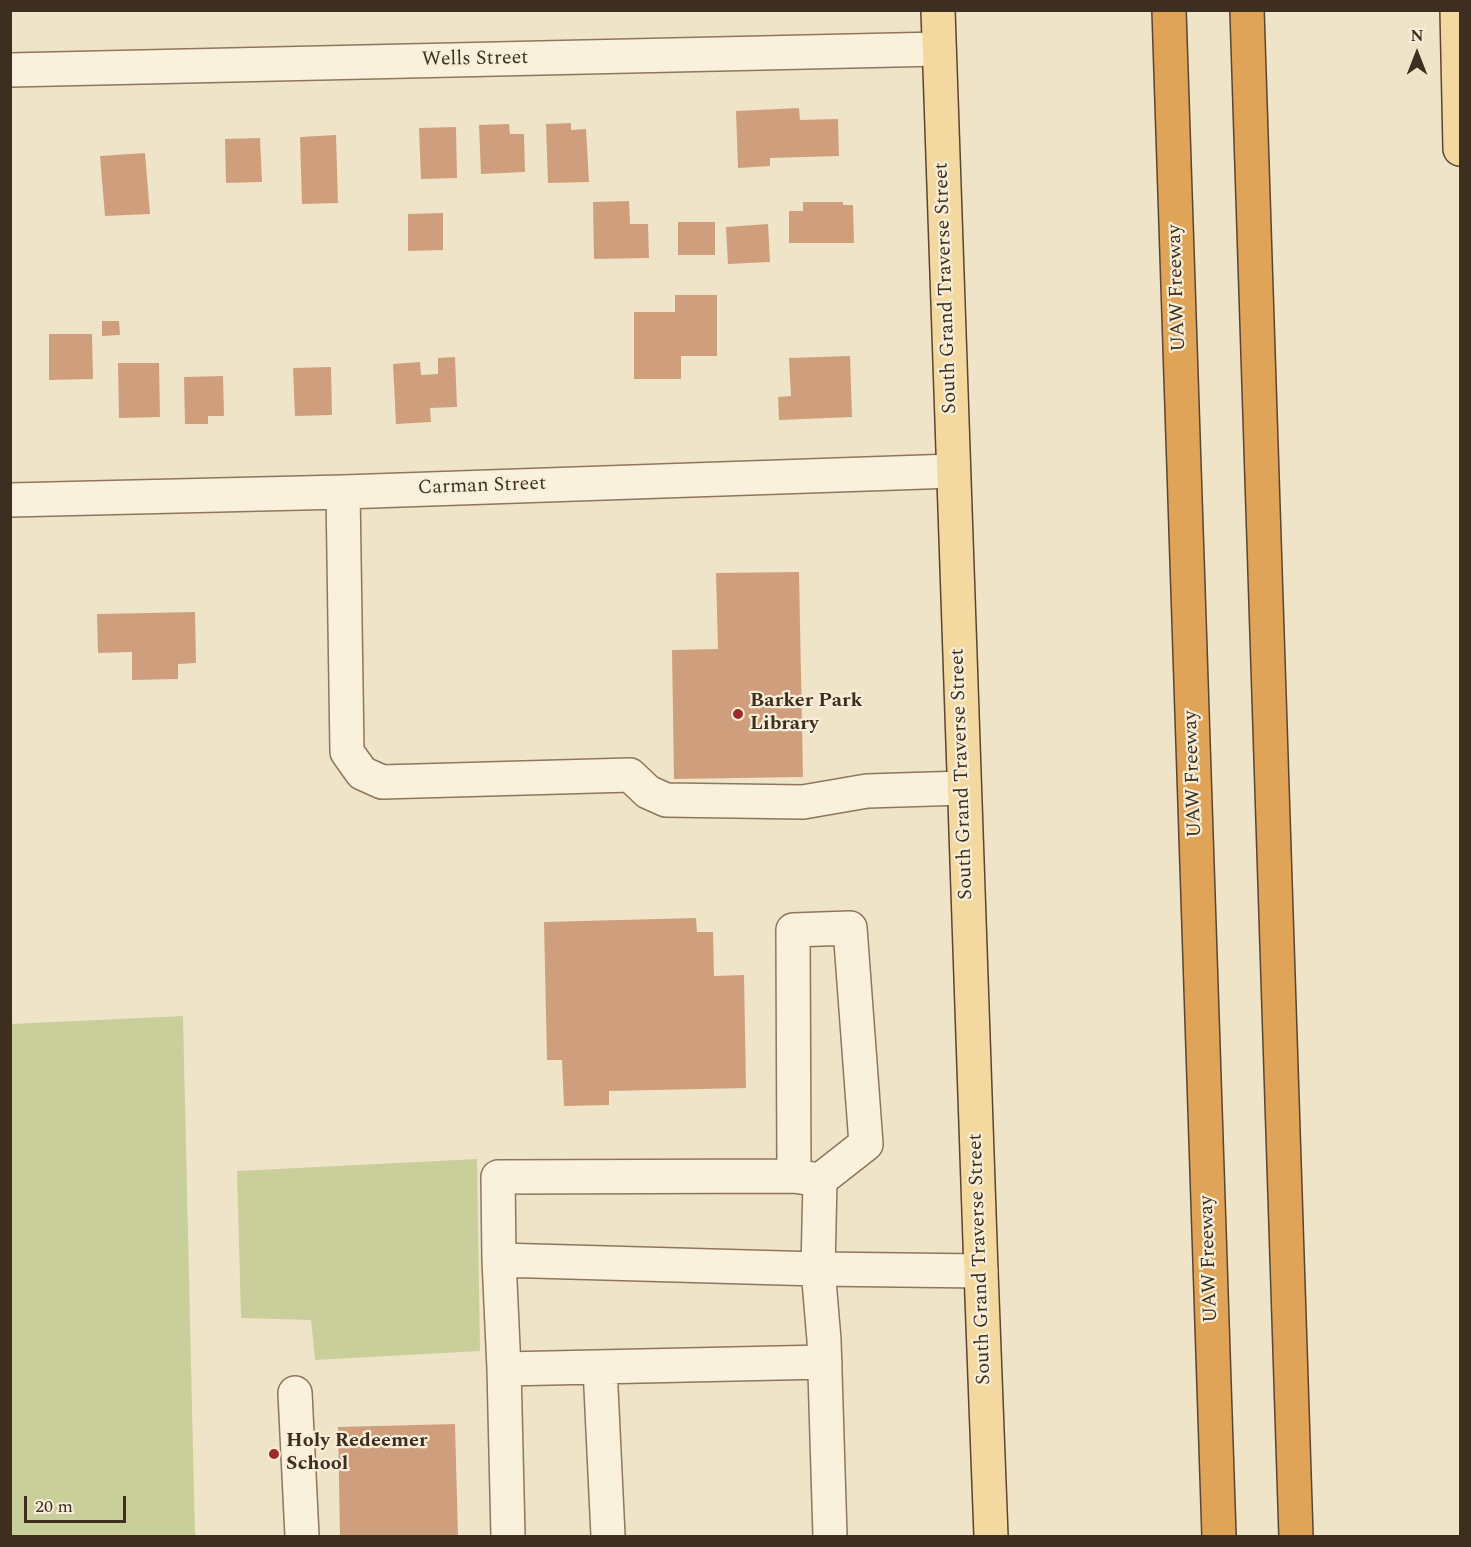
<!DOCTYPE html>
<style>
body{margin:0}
#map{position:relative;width:1471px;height:1547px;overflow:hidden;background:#f0e4c8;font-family:Spectral,serif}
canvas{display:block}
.frame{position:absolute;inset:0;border:12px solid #3d2e20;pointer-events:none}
.north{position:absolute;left:1387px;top:24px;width:60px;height:60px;-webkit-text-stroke:4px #f7eed8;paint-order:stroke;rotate:0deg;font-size:16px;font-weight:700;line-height:24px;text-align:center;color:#3d2e20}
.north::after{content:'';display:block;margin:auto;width:21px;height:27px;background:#3d2e20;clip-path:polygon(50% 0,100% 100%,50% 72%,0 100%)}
.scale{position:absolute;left:24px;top:1496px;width:102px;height:27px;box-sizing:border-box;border:3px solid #3d2e20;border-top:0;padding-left:8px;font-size:18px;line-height:21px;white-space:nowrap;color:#3d2e20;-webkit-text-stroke:4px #f7eed8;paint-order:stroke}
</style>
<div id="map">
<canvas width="1471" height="1547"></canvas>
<div class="frame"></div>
<div class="north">N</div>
<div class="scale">20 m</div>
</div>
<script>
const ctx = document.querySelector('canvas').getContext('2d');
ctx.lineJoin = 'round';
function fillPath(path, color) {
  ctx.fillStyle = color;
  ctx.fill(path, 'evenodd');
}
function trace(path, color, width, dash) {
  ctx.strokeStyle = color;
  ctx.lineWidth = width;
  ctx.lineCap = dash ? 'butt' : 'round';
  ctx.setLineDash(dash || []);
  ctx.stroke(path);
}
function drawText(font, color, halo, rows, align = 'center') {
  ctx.font = font + ' Spectral,serif';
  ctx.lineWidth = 4.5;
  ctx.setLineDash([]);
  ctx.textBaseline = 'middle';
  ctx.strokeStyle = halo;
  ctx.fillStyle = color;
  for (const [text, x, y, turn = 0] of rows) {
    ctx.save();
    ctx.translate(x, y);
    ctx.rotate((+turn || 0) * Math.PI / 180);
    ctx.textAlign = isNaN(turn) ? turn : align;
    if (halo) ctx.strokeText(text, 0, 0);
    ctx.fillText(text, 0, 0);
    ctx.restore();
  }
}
const green = new Path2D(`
 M183 1016 195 1536H11V1024Z
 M477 1159 480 1351 315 1360 311 1320 241 1318 237 1171Z`);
const building = new Path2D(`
 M799 108 800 120 838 119 839 156 770 158V166L738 168 736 111Z
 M571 123V130L586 129 589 182 548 183 546 124Z
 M509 124 510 134H524L525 172 481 174 479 125Z
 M456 127 457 178 421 179 419 128Z
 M336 135 338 203 302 204 300 137Z
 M260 138 262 182 226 183 225 139Z
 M145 153 150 214 105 216 100 156Z
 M629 201 630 224H648L649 258 594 259 593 202Z
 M803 202H843V205H853L854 243H789V211H803Z
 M443 213V250L408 251V214Z
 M678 222H715V255H678Z
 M768 224 770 262 728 264 726 227Z
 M675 295H717V356H681V379H634V312H675Z
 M102 321H119L120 335 102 336Z
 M49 334H92L93 379 49 380Z
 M850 356 852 417 779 420 778 397 791 396 789 358Z
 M455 357 457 407 430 408 431 422 396 424 393 364 420 362 421 375 438 374V358Z
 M118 363H159L160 417 119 418Z
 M331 367 332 415 295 416 293 368Z
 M223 376 224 416H208V424H185L184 377Z
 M799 572 803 777 674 779 672 650 718 649 716 573Z
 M195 612 196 663 178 664V679L132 680V652L98 653 97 614Z
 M696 918 697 932H713L714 976 744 975 746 1088 609 1091V1105L564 1106 562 1060H547L544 922Z
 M455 1424 458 1536H340L338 1427Z`);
const minor = new Path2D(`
 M10 70 939 49
 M343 492 347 752 362 773 382 782 630 775 648 792 666 800 803 802 867 791 964 788
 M10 500 343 492 953 471
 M794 1176 793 930 850 928 866 1144 820 1180
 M499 1260 818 1269 820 1180 794 1176 498 1177 499 1260 504 1369 825 1362
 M600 1367 608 1536
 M504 1369 508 1536
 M295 1393 302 1536
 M830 1536 824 1340 818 1269 981 1271`);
const major = new Path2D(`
 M938 10 981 1271 991 1536
 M1457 10 1460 149`);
const highway = new Path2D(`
 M1169 10 1219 1536
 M1247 10 1296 1536`);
const markers = [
 [738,714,6,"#9e2a2b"],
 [274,1454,6,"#9e2a2b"]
];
const streetNames = [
 ["Wells Street",475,60,-1],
 ["South Grand Traverse Street",947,288,-92],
 ["UAW Freeway",1178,288,-92],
 ["Carman Street",482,487,-2],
 ["South Grand Traverse Street",963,774,-92],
 ["UAW Freeway",1194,774,-92],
 ["South Grand Traverse Street",981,1259,-92],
 ["UAW Freeway",1210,1259,-92]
];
const poiNames = [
 ["Barker Park",750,702],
 ["Library",750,725],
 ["Holy Redeemer",286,1442],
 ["School",286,1465]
];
fillPath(green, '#c9cf9b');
fillPath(building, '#cf9f7d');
trace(minor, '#8d765c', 36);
trace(major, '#5b4430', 36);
trace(highway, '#5b4430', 36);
trace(minor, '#faf1dc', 33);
trace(major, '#f3d9a0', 33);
trace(highway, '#e0a458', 33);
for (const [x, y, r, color] of markers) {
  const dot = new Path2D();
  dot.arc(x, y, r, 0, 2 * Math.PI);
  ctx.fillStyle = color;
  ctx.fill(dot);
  trace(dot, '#f7eed8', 2);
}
drawText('20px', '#3d2e20', '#f7eed8', streetNames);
drawText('bold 20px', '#3d2e20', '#f7eed8', poiNames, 'left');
</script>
